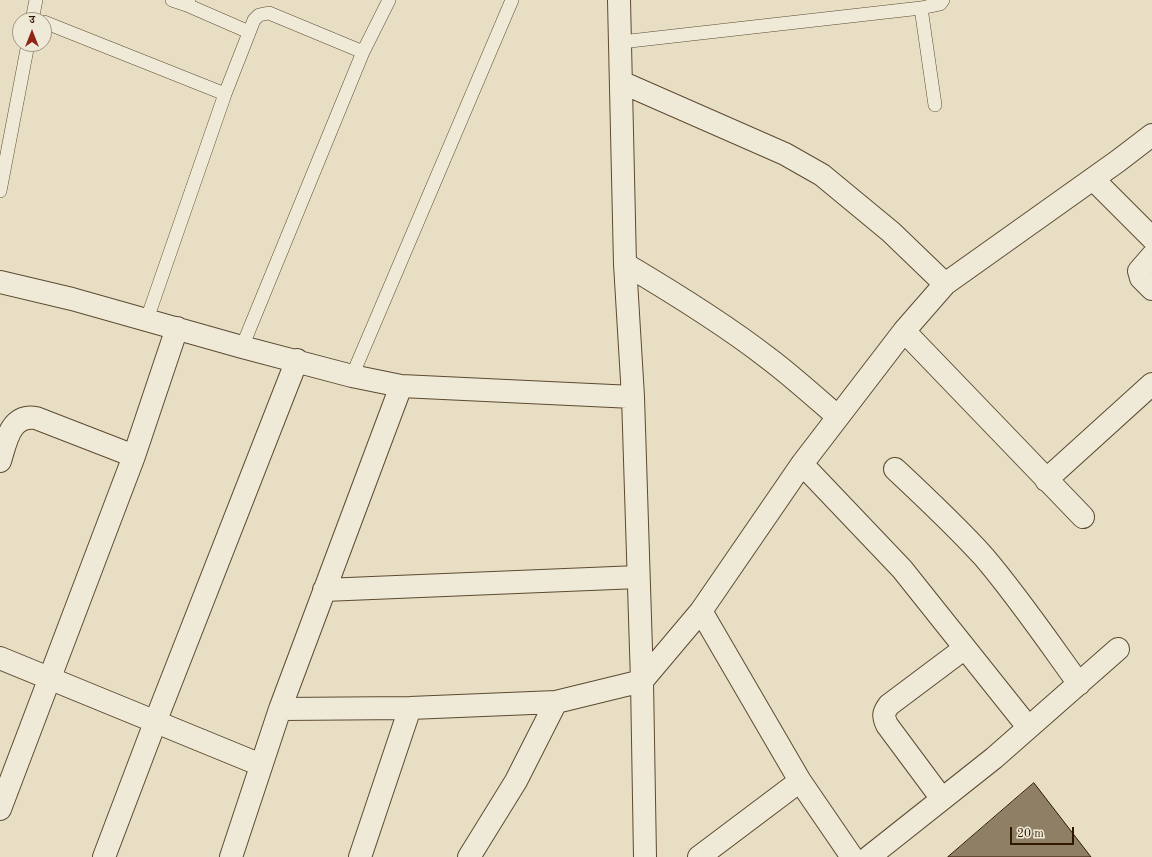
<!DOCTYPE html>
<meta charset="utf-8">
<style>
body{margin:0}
#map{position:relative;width:1152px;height:857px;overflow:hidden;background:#e7dec3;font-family:"Old Standard TT","Noto Serif Devanagari",serif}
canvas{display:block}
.north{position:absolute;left:12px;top:12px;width:40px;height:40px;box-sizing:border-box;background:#efead8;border:1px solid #a29682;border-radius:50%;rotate:0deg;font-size:11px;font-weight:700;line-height:16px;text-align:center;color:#2f1800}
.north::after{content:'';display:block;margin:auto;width:14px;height:18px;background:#8f2418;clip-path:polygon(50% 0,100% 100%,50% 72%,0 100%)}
.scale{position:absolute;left:1010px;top:827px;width:64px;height:18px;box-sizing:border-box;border:2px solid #2f1800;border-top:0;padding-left:5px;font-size:12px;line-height:14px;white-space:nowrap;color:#2f1800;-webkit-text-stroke:3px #efead8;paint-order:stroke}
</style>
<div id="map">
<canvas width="1152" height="857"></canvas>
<div class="north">उ</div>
<div class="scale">20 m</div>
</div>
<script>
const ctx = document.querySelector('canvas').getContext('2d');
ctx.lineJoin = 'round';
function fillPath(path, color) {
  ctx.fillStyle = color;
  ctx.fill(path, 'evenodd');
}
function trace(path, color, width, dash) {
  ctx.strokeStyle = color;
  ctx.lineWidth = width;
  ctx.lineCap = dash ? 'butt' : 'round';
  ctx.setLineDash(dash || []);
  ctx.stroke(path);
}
const building = new Path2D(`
 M1034 783 1091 857H948Z`);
const lane = new Path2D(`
 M172 0 187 5
 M189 0 187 5 249 32
 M921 8 935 105
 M32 20 36 0
 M44 22 225 94
 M621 42 921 8 940 4 943 0
 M0 191 28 44
 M147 319 225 94 254 20 259 15 269 13 363 52
 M242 347 363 52 389 0
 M352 376 512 0`);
const street = new Path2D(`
 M619 0 625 264 633 397 642 681 645 857
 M621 82 785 154 822 175 891 232 945 284
 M1093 179 1152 238
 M1152 256 1139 271 1141 278 1152 289
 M625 264C674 293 723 323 768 358 792 376 815 397 838 417
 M0 282 72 299 242 347 352 376 401 386 633 397
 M904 331 1083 517
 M0 461C6 442 10 414 36 418L134 456
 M802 464 902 569 1028 727
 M895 469C926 498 956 526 984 557 1018 597 1048 641 1079 684
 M1046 480 1152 384
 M324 590 638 577
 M701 611 800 781 852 857
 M0 658 261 765
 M280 709 410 708 556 702 642 681 701 611 802 464 904 331 945 284 1118 161 1152 135
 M942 799 887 725C883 716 883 713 889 705L965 648
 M0 809 134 456 177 328
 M104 857 156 720 297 360
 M231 857 280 709 401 386
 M360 857 410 708
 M469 857 516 781 556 702
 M699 857 800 781
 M869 857 994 758 1118 649`);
fillPath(building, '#8f7f65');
trace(building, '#2f1800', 1);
trace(lane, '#5d4a31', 14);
trace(street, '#5d4a31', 24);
trace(lane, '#efead8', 13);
trace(street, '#efead8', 22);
</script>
